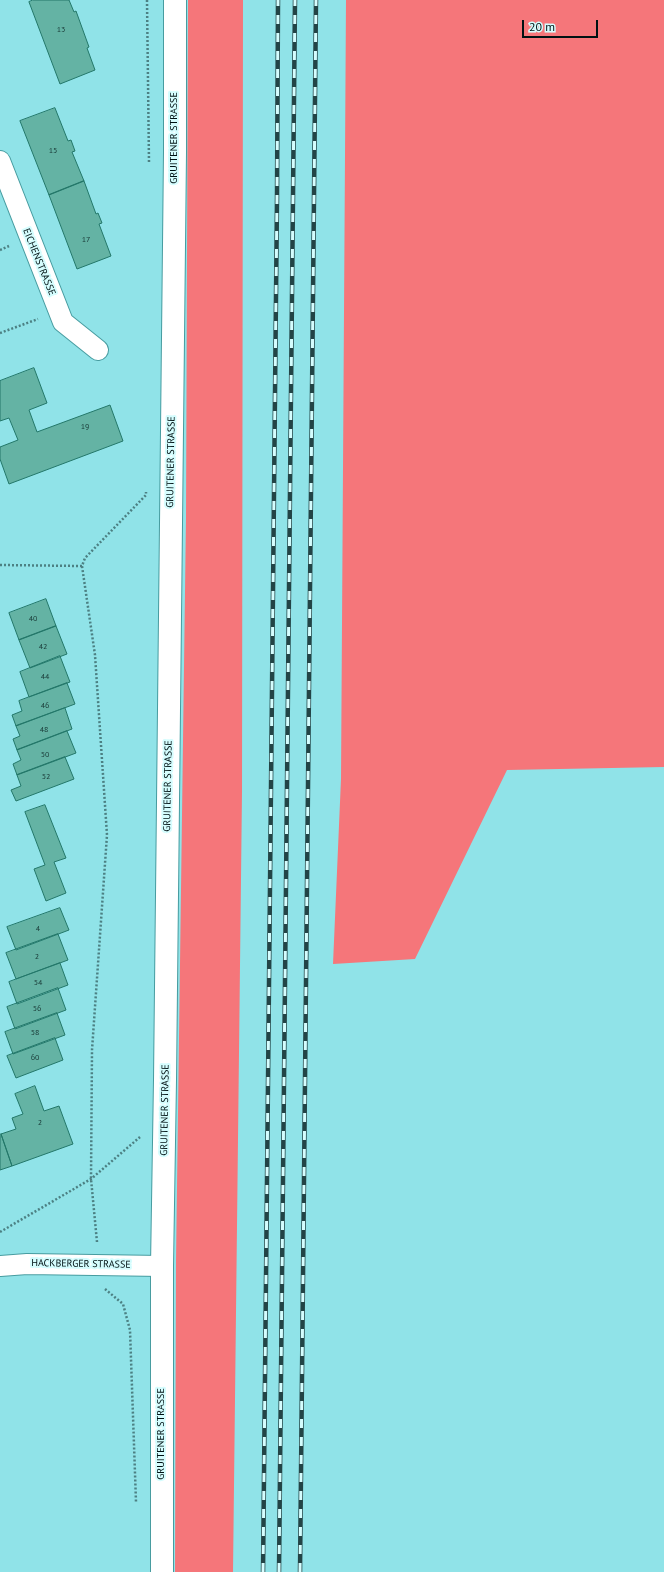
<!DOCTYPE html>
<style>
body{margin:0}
#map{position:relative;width:664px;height:1572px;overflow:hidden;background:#90e3e8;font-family:"PT Sans",sans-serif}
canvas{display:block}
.scale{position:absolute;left:522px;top:20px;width:76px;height:18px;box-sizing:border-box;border:2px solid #001113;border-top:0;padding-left:5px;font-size:12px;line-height:14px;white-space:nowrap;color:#001113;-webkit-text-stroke:3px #d5fdfe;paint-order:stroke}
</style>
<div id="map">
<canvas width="664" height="1572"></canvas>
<div class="scale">20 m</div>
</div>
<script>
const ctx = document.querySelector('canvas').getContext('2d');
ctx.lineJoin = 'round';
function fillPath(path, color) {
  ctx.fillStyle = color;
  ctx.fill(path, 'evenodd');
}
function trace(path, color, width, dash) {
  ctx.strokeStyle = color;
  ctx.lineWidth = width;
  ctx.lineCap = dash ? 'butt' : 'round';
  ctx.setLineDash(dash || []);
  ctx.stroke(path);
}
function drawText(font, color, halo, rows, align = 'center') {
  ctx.font = font + ' "PT Sans",sans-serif';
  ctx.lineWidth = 4;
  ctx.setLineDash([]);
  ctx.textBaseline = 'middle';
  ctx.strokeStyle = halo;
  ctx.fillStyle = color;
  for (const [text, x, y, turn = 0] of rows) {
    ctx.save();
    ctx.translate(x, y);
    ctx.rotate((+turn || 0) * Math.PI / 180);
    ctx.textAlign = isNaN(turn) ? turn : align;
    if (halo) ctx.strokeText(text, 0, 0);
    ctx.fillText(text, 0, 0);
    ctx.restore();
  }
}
const green = new Path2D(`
 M188 0H243L242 792 233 1572H175L176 1261 186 518Z
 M346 0H664V767L507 770 415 959 333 964 341 779Z`);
const building = new Path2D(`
 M33 0H69L74 12 76 11 89 47 87 48 95 70 60 84 29 2Z
 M55 108 68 141 71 140 75 151 72 152 84 181 49 195 20 121Z
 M84 181 96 214 98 213 102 223 99 224 111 256 77 269 49 195Z
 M34 368 47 403 29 410 37 432 110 405 123 441 9 484 0 459V447L18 440 9 418 0 421V381Z
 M46 599 56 626 19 640 9 613Z
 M56 626 67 654 30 668 19 640Z
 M60 656 70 682 29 697 20 672Z
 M67 683 75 704 16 726 12 715 22 711 19 701Z
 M65 708 72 729 17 750 13 739 20 736 16 726Z
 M67 731 76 753 17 775 13 764 21 760 17 750Z
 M65 757 74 779 16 801 11 790 21 786 17 775Z
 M45 805 66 858 54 862 66 893 46 901 34 869 45 865 25 812Z
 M60 908 69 930 16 950 7 927Z
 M58 934 68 960 16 979 6 953Z
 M60 963 68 985 17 1004 9 982Z
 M58 988 66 1010 15 1029 7 1007Z
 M57 1013 65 1035 13 1054 5 1032Z
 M55 1038 63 1060 16 1078 7 1056Z
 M35 1086 44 1111 59 1106 73 1144 12 1166 1 1134 16 1129 12 1118 23 1114 15 1094Z
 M1 1134 12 1166 0 1170V1135Z`);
const path = new Path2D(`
 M147 0 149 163
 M0 250 9 246
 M0 333 38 319
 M0 565 82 566
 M0 1232 91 1179 140 1137
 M97 1242 91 1179 92 1050 107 835 95 655 82 566 85 558 146 495V492
 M105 1289 123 1304 130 1330 136 1502`);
const street = new Path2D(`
 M0 161 63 322 98 350
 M0 1266 27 1264 162 1266`);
const secondary = new Path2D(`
 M162 1572V1266L165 1080 175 152V0`);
const rail = new Path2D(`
 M263 1572 277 198 278 0
 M279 1572 295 0
 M300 1572 316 0`);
const numberNames = [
 ["13",61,30],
 ["15",53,151],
 ["17",86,240],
 ["19",85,427],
 ["40",33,619],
 ["42",43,647],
 ["44",45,677],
 ["46",45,706],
 ["48",44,730],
 ["50",45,755],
 ["52",46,777],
 ["4",38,929],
 ["2",37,957],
 ["54",38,983],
 ["56",37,1009],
 ["58",35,1033],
 ["60",35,1058],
 ["2",40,1123]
];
const streetNames = [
 ["GRUITENER STRASSE",174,138,-90],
 ["EICHENSTRASSE",39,262,68],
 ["GRUITENER STRASSE",171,462,-89],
 ["GRUITENER STRASSE",168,786,-89],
 ["GRUITENER STRASSE",165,1110,-89],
 ["HACKBERGER STRASSE",81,1264,1],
 ["GRUITENER STRASSE",161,1434,-90]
];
fillPath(green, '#f5767a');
fillPath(building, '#64b3a4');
trace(building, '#237769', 1);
trace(street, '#479ca0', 22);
trace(secondary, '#479ca0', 24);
trace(path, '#4c8083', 2.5, [2, 2]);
trace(street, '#fff', 20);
trace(secondary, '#fff', 22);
trace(rail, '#234446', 4.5);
trace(rail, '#d5fdfe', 3, [9]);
drawText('8px', '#193a37', null, numberNames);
drawText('10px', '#001113', '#d5fdfe', streetNames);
</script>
